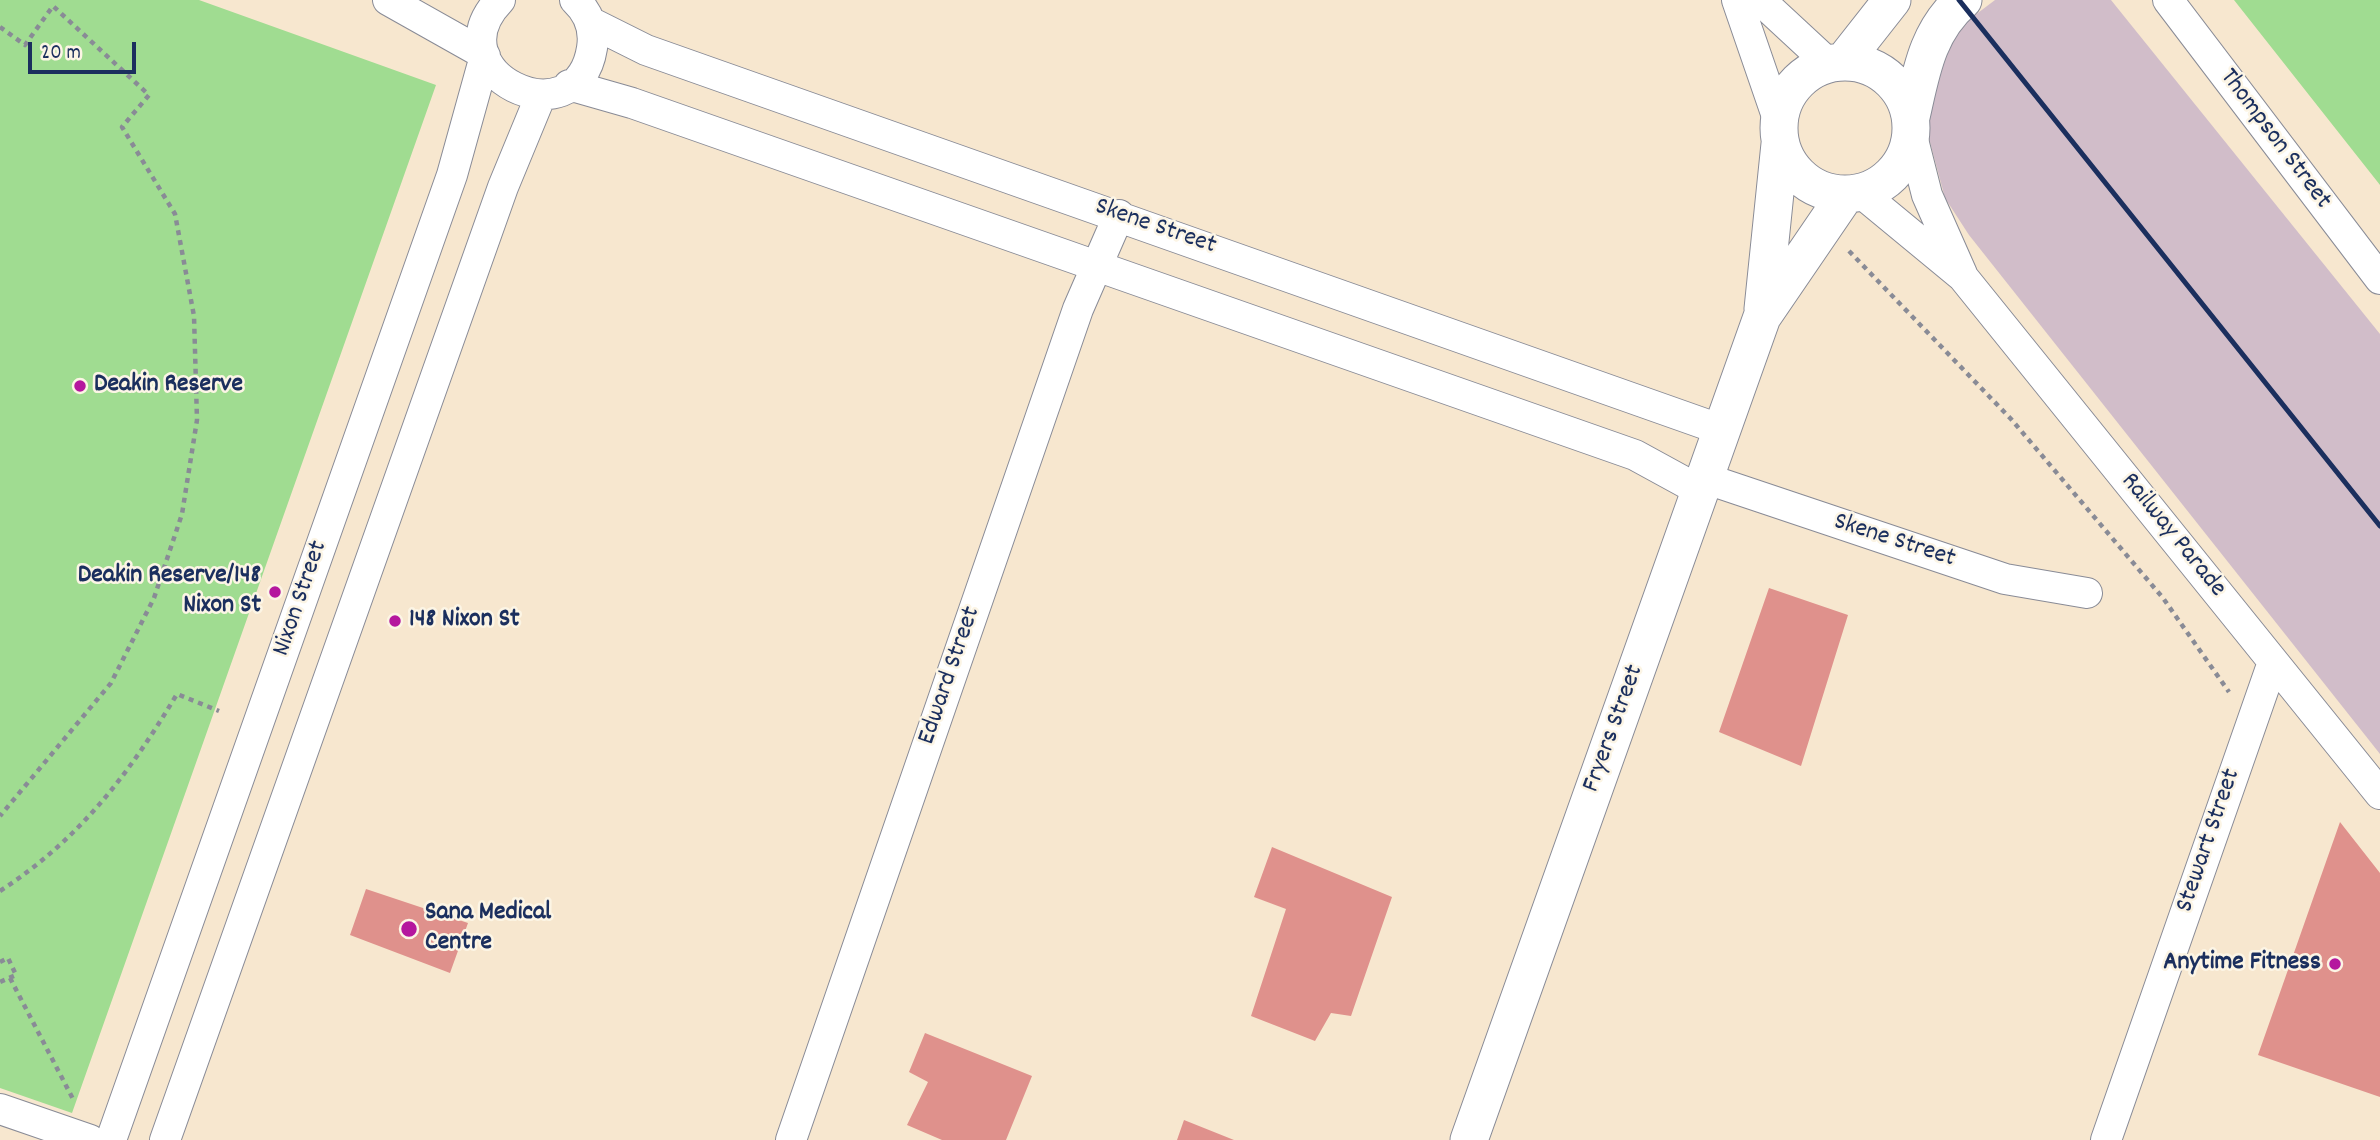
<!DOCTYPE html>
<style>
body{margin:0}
#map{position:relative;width:2380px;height:1140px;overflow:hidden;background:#f7e7cf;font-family:Dekko,sans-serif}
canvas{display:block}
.scale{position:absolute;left:28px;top:42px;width:108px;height:32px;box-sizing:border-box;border:4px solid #1b2f5e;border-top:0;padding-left:9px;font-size:21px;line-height:24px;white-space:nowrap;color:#1b2f5e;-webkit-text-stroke:5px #fcf5e5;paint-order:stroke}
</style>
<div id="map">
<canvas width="2380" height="1140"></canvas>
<div class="scale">20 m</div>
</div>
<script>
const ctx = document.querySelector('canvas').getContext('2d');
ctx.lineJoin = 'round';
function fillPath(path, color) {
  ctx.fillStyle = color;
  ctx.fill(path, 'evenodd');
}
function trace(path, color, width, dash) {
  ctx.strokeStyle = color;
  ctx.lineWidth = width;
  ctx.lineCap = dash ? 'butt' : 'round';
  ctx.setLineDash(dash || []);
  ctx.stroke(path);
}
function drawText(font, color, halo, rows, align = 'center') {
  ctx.font = font + ' Dekko,sans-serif';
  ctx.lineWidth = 5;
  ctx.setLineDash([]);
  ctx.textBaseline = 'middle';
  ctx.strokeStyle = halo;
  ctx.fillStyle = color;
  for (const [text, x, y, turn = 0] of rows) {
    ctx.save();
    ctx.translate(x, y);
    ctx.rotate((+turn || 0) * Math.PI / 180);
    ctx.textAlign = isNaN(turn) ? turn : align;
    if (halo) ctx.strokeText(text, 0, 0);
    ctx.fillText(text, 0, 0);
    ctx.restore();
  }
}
const industrial = new Path2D(`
 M1995 0H2111L2380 334V754L1969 235 1945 198 1927 131 1925 90 1954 31Z`);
const green = new Path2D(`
 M0 0H199L436 85 72 1113 0 1088Z
 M2234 0H2380V185Z`);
const building = new Path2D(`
 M1769 588 1848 615 1801 766 1719 732Z
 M2340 822 2380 873V1097L2258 1055Z
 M1272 847 1392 897 1351 1016 1331 1013 1315 1041 1251 1016 1286 909 1254 897Z
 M366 889 468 923 450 973 350 935Z
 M925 1033 1032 1076 1006 1140H942L907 1125 928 1082 909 1072Z
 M1184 1120 1234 1140H1177Z`);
const path = new Path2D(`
 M0 27 25 45 53 6 149 95 122 127 175 214 194 316 197 420 182 514 154 598 111 683 0 816
 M1849 251 2011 419 2163 598 2229 692
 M0 891C80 839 129 774 177 694L219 711
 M0 962 8 958 16 975 0 982
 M10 978 73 1099`);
const minor = new Path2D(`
 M388 0 484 54
 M500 0C430 72 577 144 592 48 595 30 589 13 575 0
 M1737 0 1779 122
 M1760 0 1828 63
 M2168 0 2380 279
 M590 22 646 50 1722 430
 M569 85 632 103 1635 455 1699 490
 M1911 132 1927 195 1962 274
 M1860 192 1963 277 2380 794
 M1704 478 2005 579 2087 593
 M0 1109 90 1140
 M111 1140 452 175 485 56
 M165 1140 503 187 541 95
 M791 1140 1078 309 1119 215
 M2106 1140 2273 662`);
const tertiary = new Path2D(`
 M1844 61 1892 0
 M1779 128a66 66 0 1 1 132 0a66 66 0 1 1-132 0Z
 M1911 117C1921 73 1927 31 1963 0
 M1763 309 1780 144
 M1469 1140 1762 317 1846 194`);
const rail = new Path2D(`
 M1959 0 2380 526`);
const markers = [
 [80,386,7,"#b5179e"],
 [275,592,7,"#b5179e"],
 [395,621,7,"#b5179e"],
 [409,929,9,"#b5179e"],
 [2335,964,7,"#b5179e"]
];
const streetNames = [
 ["Thompson Street",2274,140,53],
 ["Skene Street",1155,228,19],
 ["Railway Parade",2172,536,51],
 ["Skene Street",1894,542,18],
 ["Nixon Street",302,599,-71],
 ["Edward Street",951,676,-71],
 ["Fryers Street",1615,729,-70],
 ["Stewart Street",2210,841,-71]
];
const poiNames = [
 ["Deakin Reserve",94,386],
 ["Deakin Reserve/148",261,577,"right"],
 ["Nixon St",261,607,"right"],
 ["148 Nixon St",409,621],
 ["Sana Medical",425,914],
 ["Centre",425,944],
 ["Anytime Fitness",2321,964,"right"]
];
fillPath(industrial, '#d1bdc9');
fillPath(green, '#a0dc91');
fillPath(building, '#df918c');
trace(minor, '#898b96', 32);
trace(tertiary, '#898b96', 39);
trace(path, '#898b96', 4.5, [5, 5]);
trace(minor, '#fff', 30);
trace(tertiary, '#fff', 37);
trace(rail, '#1b2f5e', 5);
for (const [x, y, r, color] of markers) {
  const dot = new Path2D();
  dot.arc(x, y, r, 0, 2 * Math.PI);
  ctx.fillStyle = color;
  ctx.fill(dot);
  trace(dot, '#fcf5e5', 2.5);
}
drawText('26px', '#1b2f5e', '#fcf5e5', streetNames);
drawText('bold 26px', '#1b2f5e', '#fcf5e5', poiNames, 'left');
</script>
